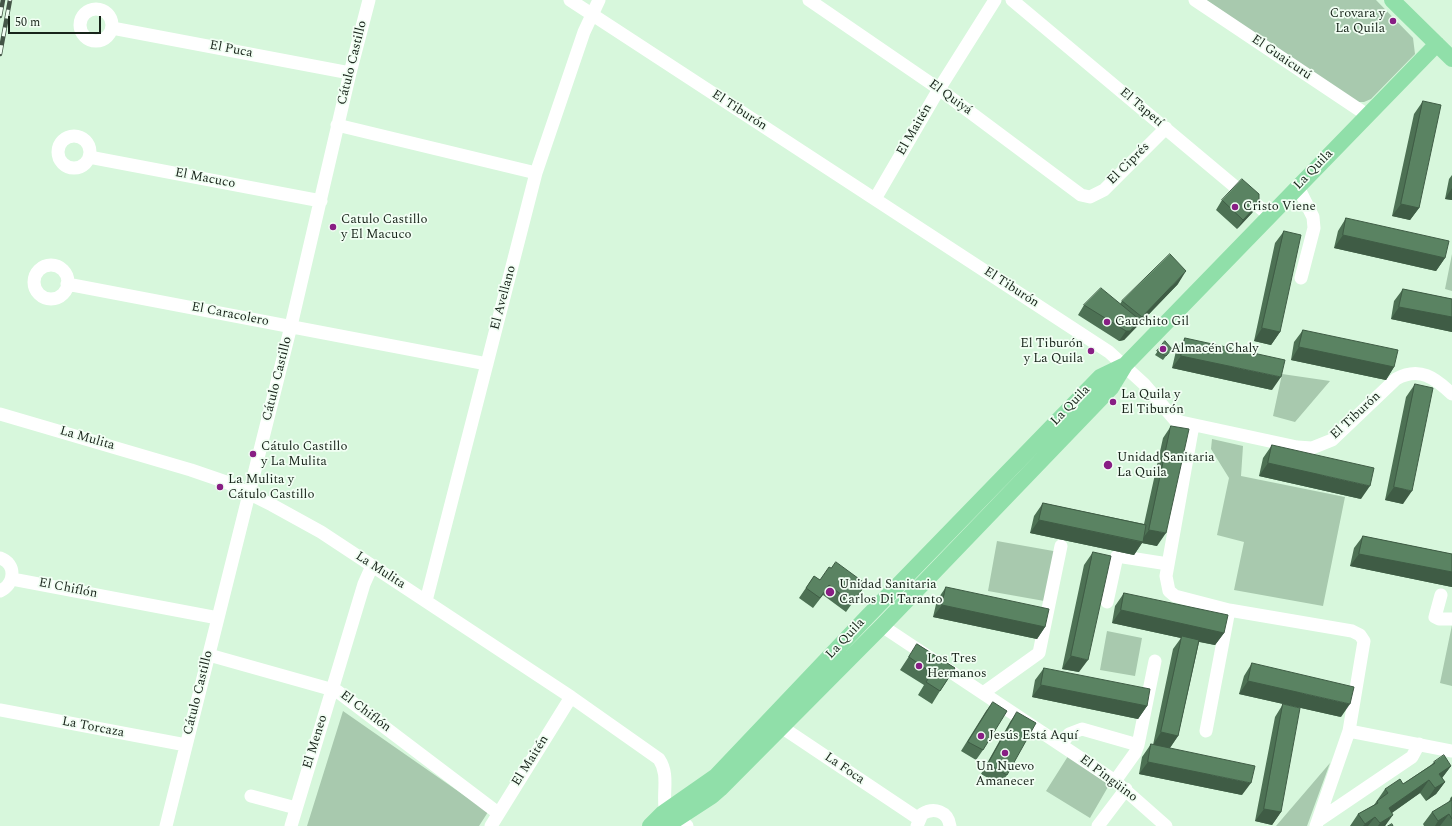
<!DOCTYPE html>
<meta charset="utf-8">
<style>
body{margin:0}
#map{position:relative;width:1452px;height:826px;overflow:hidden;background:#d7f7dc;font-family:Spectral,serif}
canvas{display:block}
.scale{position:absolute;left:8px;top:16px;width:93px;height:18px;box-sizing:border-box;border:2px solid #18241a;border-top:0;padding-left:5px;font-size:12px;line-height:14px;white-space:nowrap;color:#18241a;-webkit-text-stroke:3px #f1fef3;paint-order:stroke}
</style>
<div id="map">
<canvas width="1452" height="826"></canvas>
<div class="scale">50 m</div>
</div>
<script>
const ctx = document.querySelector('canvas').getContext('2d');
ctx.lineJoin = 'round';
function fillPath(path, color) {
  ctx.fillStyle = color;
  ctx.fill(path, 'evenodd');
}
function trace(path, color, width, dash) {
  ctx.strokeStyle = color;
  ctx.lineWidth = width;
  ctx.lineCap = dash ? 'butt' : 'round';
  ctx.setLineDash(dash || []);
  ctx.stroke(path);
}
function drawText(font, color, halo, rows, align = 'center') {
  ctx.font = font + ' Spectral,serif';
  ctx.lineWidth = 3.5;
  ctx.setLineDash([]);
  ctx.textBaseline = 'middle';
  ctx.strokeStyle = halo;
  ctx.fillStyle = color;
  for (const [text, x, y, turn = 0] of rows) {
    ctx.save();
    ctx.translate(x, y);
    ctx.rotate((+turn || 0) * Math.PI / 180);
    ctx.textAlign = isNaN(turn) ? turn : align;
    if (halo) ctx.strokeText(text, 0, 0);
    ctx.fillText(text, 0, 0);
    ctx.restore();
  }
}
const green = new Path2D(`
 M1206 0H1376L1413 38 1415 54 1371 99 1364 102H1356Z
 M1452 254V291L1445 289Z
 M1282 374 1330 381 1295 422 1273 416Z
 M1212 439 1243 446 1241 476 1345 497 1323 606 1234 590 1244 542 1217 535 1229 478 1211 449Z
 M997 541 1059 552 1050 602 988 591Z
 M1452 625V686L1440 683Z
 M1107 631 1142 638 1135 676 1100 670Z
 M343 711 488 812 479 826H307Z
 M1070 753 1112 780 1090 818 1046 791Z
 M1330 763 1307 826H1276Z`);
const minor = new Path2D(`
 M570 0 1109 352 1144 384 1175 420 1181 422 1297 447 1312 448 1332 440 1396 379C1420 366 1435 378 1452 394
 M809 0 939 89 1081 195 1090 197 1104 190 1166 128
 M1012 0 1270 216
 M1195 0 1367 115
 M80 25a16 16 0 1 1 32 0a16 16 0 1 1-32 0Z
 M112 28 350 73
 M337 125 536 173
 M58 152a16 16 0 1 1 32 0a16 16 0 1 1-32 0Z
 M89 157 321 201
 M1298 187 1313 217 1314 228 1301 278
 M875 199 939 89 995 0
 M34 282a17 17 0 1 1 34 0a17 17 0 1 1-34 0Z
 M67 284 487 364
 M0 414 191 470 226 482 272 505 321 532 571 697 659 759C669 774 663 790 665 807L687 826
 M1193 425 1166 576 1169 591 1175 596 1229 610 1352 631 1360 635 1364 641 1349 731 1316 826
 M0 558C17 564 15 584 0 591
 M12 579 218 618
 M1441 595 1435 617 1439 619H1452
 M426 601 536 173 584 32 599 0
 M1107 602 1117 556 1168 564
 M882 626 1115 781 1166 826
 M209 655 337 691 498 813
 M983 693 1039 653 1061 546
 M0 710 186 745
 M774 722 919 819
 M1206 731 1229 610
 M1349 731 1452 751
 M1061 745 1069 734 1082 729 1138 745
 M1115 781 1135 753 1138 745 1155 661
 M251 796 296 808
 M1319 820 1412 757 1419 744
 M166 826 291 326 350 73 369 0
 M291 826 364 584 372 566
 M491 826 571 697
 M917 826 922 814C934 807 948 811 950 826
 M1098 826 1126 789`);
const major = new Path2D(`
 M1392 0 1452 59
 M650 826 663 813 716 776 867 617 1100 377 1125 365
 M666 826 712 796 720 789 882 626 1111 388 1125 365 1437 44`);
const rail = new Path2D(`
 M0 16 3 0
 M0 54 10 0`);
const wall = new Path2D(`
 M1423 101 1419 208 1410 220 1392 216 1414 114Z
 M1452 175V200L1445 199 1449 179Z
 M1222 200 1259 203 1252 213 1237 229 1216 210Z
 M1346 218 1445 258 1436 271 1334 248 1338 231Z
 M1284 231 1280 332 1271 345 1254 341 1275 243Z
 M1178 284 1124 340 1119 341 1078 315 1084 305 1120 304 1122 301Z
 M1403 289 1452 299V332L1391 319 1394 301Z
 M1303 330 1394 367 1386 380 1291 360 1294 342Z
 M1185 338 1272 390 1172 368 1176 351Z
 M1165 341 1169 352 1163 360 1155 355Z
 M1415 384 1403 504 1385 500 1406 397Z
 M1171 426 1157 546 1142 543 1134 555 1030 533 1034 516 1043 503 1144 524 1163 438Z
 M1272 445 1361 499 1259 476 1263 458Z
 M1363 536 1452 554V587L1350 566 1354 548Z
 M1093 552 1079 672 1062 669 1084 565Z
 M831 568 866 584 846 612 823 595 813 608 799 598 814 576 820 580Z
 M946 587 1045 627 1037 639 933 617 937 600Z
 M1124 593 1224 633 1215 645 1199 642 1178 736 1170 748 1242 795 1139 774 1142 757 1151 744 1153 745 1173 649 1181 638 1112 623 1115 606Z
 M917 644 955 668 940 691 932 704 918 695 924 685 900 670Z
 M1252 663 1341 717 1239 694 1244 676Z
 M1044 668 1147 706 1138 719 1032 697 1035 680Z
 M993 702 983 750 976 760 961 751 986 711Z
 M1283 704 1281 812 1272 825 1255 821 1275 717Z
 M1017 712 1007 775 1000 785 981 774 1010 722Z
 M1434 762 1451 766 1442 778 1445 782 1436 794 1426 801 1420 793 1392 813 1385 826H1350L1358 814 1374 805 1385 789 1403 784 1431 765Z
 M1452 796V826H1424L1423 824 1432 812 1448 803Z`);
const shadedWall = new Path2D(`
 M1452 188V200L1445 199Z
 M1259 203 1252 213 1237 229 1243 220Z
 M1401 204 1419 208 1410 220 1392 216Z
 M1343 235 1445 258 1436 271 1334 248Z
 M1186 271 1178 284 1124 340 1119 341 1126 331 1140 320 1142 317Z
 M1399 307 1452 317V332L1391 319Z
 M1262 328 1280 332 1271 345 1254 341Z
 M1299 347 1394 367 1386 380 1291 360Z
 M1181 356 1281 377 1272 390 1172 368Z
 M1268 463 1370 486 1361 499 1259 476Z
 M1394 487 1412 491 1403 504 1385 500Z
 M1039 520 1140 542 1149 530 1166 533 1157 546 1142 543 1134 555 1030 533Z
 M1359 554 1452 572V587L1350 566Z
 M942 605 1045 627 1037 639 933 617Z
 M1121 610 1224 633 1215 645 1182 638V636L1181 638 1112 623Z
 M1071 656 1088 660 1079 672 1062 669Z
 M1248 681 1350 704 1341 717 1239 694Z
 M1041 685 1147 706 1138 719 1032 697Z
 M1161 732 1178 736 1169 749 1153 745Z
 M1148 762 1251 783 1242 795 1139 774Z
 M1451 766 1442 778 1439 774Z
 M1429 780 1420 793 1380 821 1389 808Z
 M1445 782 1436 794 1426 801 1435 788Z
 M1264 809 1281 812 1272 825 1255 821Z
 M1449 814 1440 826H1435L1438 821Z
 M1393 815 1385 826H1378L1380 823Z
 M1375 817 1368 826H1363L1365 824Z`);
const building = new Path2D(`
 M1423 101 1441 105 1419 208 1401 204Z
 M1242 179 1259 194V203L1243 220 1222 200Z
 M1346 218 1449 241 1445 258 1343 235Z
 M1284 231 1301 235 1280 332 1262 328Z
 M1170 254 1186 271 1142 317 1122 301Z
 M1101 288 1140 320 1130 331H1126L1084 305Z
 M1403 289 1452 299V317L1399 307Z
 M1303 330 1398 350 1394 367 1299 347Z
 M1185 338 1285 360 1281 377 1181 356Z
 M1165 341 1172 349 1166 356 1157 351Z
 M1415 384 1433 388 1412 491 1394 487Z
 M1171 426 1189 429 1166 533 1149 530Z
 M1272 445 1374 468 1370 486 1268 463Z
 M1043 503 1146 525 1143 542 1039 520Z
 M1363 536 1452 554V572L1359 554Z
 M1093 552 1111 556 1088 660 1071 656Z
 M836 562 866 584 852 603 829 585 820 598 806 588 814 576 820 580 829 567 831 568Z
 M946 587 1049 609 1045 627 942 605Z
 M1124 593 1228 615 1224 633 1121 610Z
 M1182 636 1199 640 1178 736 1161 732Z
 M917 644 955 668 940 691 926 682 932 673 909 657Z
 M1252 663 1354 687 1350 704 1248 681Z
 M1044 668 1150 689 1147 706 1041 685Z
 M993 702 1007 711 983 750 968 742Z
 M1283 704 1300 708 1281 812 1264 809Z
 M1017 712 1036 723 1007 775 988 764Z
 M1151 744 1255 766 1251 783 1148 762Z
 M1444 755 1451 766 1439 774 1445 782 1435 788 1429 780 1389 808 1393 815 1380 823 1375 817 1365 824 1358 814 1378 803 1377 801 1388 793 1385 789 1400 779 1403 784 1435 763 1434 762Z
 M1451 798H1452V819L1449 814 1438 821 1432 812 1452 800Z
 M1392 824 1393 826H1388Z`);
const markers = [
 [1393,21,4,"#881e84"],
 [1235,207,4,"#881e84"],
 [333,227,4,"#881e84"],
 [1107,322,4,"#881e84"],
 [1163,349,4,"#881e84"],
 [1091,351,4,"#881e84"],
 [1113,402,4,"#881e84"],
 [253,454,4,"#881e84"],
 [1108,465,5,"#881e84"],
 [220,487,4,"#881e84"],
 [830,592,5,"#881e84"],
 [919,666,4,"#881e84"],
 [981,736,4,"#881e84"],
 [1005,753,4,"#881e84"]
];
const poiNames = [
 ["Crovara y",1385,14,"right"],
 ["La Quila",1385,29,"right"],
 ["Cristo Viene",1243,207],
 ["Catulo Castillo",341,220],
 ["y El Macuco",341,235],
 ["Gauchito Gil",1115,322],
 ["El Tiburón",1083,344,"right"],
 ["y La Quila",1083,359,"right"],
 ["Almacén Chaly",1171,349],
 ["La Quila y",1121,395],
 ["El Tiburón",1121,410],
 ["Cátulo Castillo",261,447],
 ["y La Mulita",261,462],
 ["Unidad Sanitaria",1117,458],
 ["La Quila",1117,473],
 ["La Mulita y",228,480],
 ["Cátulo Castillo",228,495],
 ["Unidad Sanitaria",839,585],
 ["Carlos Di Taranto",839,600],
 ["Los Tres",927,659],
 ["Hermanos",927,674],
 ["Jesús Está Aquí",989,736],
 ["Un Nuevo",1005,767,"center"],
 ["Amanecer",1005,782,"center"]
];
const streetNames = [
 ["El Puca",231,50,11],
 ["El Guaicurú",1281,58,34],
 ["Cátulo Castillo",353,63,-76],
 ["El Quiyá",950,98,36],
 ["El Tapetí",1141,108,40],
 ["El Tiburón",739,111,33],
 ["El Maitén",915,130,-60],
 ["El Ciprés",1129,164,-45],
 ["La Quila",1314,170,-46],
 ["El Macuco",205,179,11],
 ["El Tiburón",1011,288,33],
 ["El Avellano",504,298,-75],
 ["El Caracolero",230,315,11],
 ["Cátulo Castillo",278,379,-76],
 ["La Quila",1071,406,-46],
 ["El Tiburón",1356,416,-43],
 ["La Mulita",87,439,16],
 ["La Mulita",380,571,33],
 ["El Chiflón",68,589,11],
 ["La Quila",846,639,-47],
 ["Cátulo Castillo",199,693,-76],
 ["El Chiflón",365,712,37],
 ["La Torcaza",93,728,11],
 ["El Meneo",316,742,-73],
 ["El Maitén",531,761,-58],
 ["La Foca",844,769,34],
 ["El Pingüino",1108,779,37]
];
fillPath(green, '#a8c9ae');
trace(minor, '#fff', 13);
trace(major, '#90dfa9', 16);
trace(rail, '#445547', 4.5);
trace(rail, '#f1fef3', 3, [9]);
fillPath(wall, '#4d7154');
fillPath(shadedWall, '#3f5c45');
fillPath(building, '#5a8362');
trace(building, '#3f5c45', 1);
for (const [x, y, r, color] of markers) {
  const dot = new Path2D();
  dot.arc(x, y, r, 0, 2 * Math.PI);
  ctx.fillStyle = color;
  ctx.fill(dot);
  trace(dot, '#f1fef3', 1.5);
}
drawText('13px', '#18241a', '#f1fef3', poiNames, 'left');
drawText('13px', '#18241a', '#f1fef3', streetNames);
</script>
